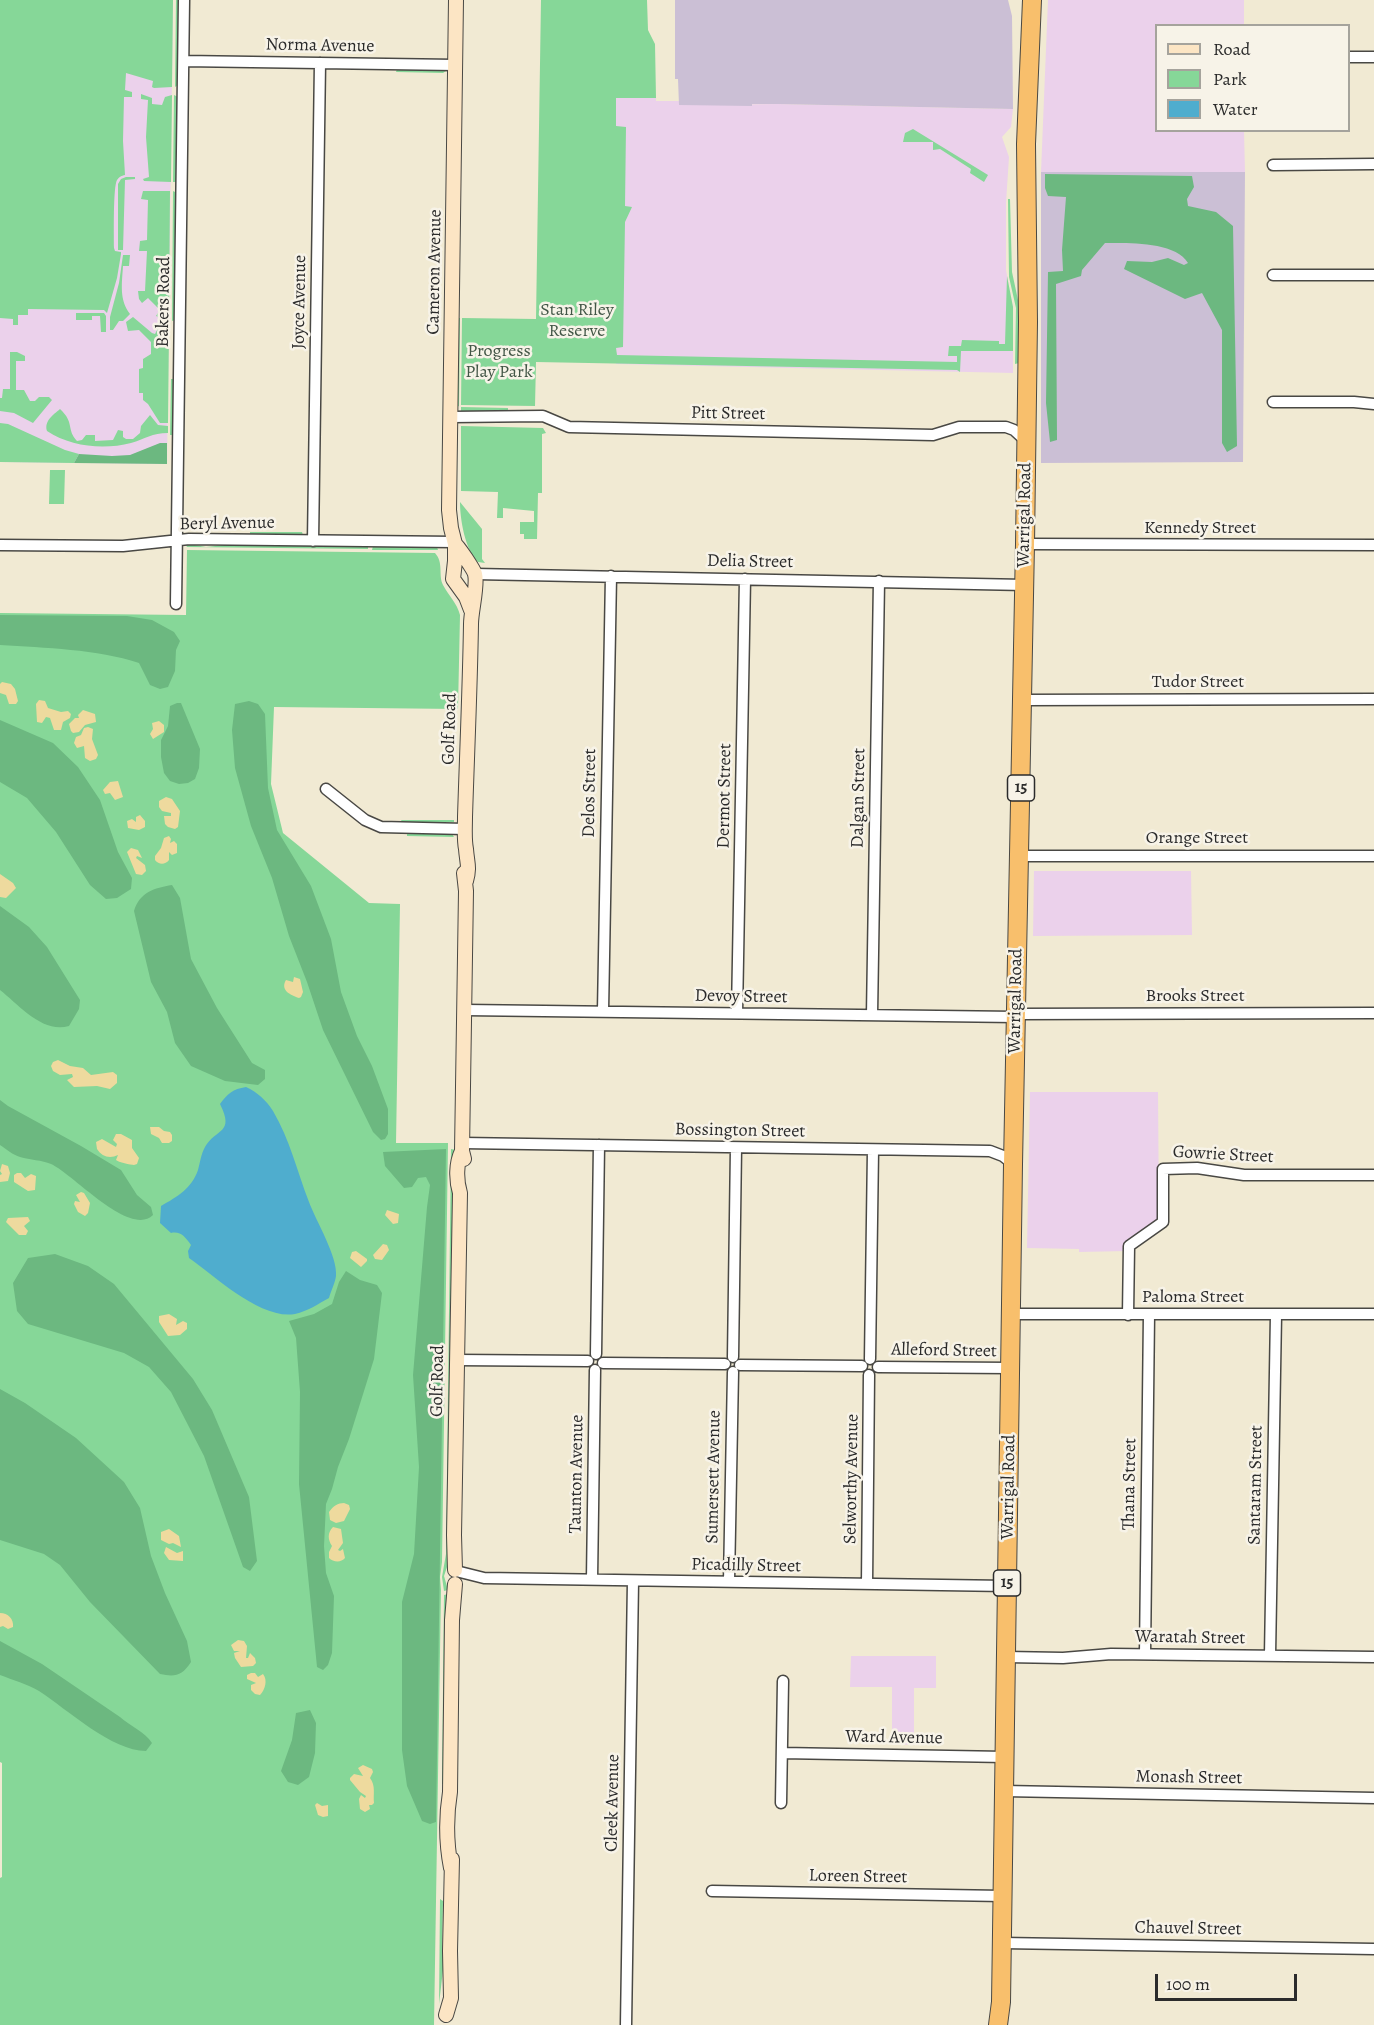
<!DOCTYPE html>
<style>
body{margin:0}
#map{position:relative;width:1374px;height:2025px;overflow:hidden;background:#f1ead3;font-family:Alegreya,serif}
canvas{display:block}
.legend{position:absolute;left:1155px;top:24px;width:195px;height:108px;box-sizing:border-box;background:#f7f3e8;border:2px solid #a5a39c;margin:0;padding:8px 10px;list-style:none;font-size:18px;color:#2b2b2b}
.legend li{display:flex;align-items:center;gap:12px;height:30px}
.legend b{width:30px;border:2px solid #a5a39c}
.scale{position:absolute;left:1155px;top:1974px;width:142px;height:27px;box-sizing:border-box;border:3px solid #2b2b2b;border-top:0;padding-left:8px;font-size:18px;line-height:21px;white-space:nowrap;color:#2b2b2b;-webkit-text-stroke:4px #f7f3e8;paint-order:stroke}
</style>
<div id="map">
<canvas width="1374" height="2025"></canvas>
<ul class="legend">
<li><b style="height:8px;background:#fce5c4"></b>Road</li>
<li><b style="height:16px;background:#86d798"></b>Park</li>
<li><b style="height:16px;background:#4fadce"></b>Water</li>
</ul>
<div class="scale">100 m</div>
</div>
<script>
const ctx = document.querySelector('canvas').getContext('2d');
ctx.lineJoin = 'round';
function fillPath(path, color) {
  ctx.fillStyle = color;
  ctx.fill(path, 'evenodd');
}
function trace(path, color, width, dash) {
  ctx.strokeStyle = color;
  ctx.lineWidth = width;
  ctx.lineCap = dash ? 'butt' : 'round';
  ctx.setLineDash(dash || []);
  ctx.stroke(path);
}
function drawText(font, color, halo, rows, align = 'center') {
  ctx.font = font + ' Alegreya,serif';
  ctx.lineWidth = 5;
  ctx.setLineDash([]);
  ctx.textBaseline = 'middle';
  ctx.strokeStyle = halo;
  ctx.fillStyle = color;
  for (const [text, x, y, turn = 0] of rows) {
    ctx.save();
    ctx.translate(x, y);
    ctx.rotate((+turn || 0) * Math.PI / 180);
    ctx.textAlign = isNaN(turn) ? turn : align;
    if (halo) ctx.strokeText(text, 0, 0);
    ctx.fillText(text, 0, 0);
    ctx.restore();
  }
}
const built = new Path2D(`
 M0 0H173L167 464 0 462Z
 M1048 0H1244V25L1156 26V130L1244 131 1245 172H1041Z
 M616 98H656V101H679V105L778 104 1013 109 1011 127 1002 137 1009 157 1006 203V270L1013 307V373L616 364Z
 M1034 871H1191L1192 935 1033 936Z
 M1030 1092H1158L1159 1220 1127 1251 1079 1252V1249L1027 1248Z
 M851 1656H936V1688H914V1745L892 1744V1687H850Z`);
const industrial = new Path2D(`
 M675 0H1008L1012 16 1013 109 778 104H752V106L679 105 678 79H675Z
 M1041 172H1245L1243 462 1041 463Z`);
const green = new Path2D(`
 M0 0H173L172 87 154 88 152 87 153 81 126 73 125 90 132 92V97H124L123 141 125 175C121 176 120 176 117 180 113 187 114 236 114 248L115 251 121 252V254L117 278 107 313 104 310 28 309V315H18V325H13V319L0 318Z
 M176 0H179L178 85 175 87Z
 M541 0H647L648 30 655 44 656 98H616V126L626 127 625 206 632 207 625 222 623 347 616 348 617 355 957 362V356H948L949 346H961L962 340 999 341V344H1005L1007 276 1013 307V351H961L960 372 957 370 536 362 535 406 461 405 462 318 536 319Z
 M397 69 443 70 446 71 443 73 396 72Z
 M141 94 152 98V104L162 105 165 97 172 95 171 182 144 181 143 179 149 177 146 137 148 100 141 99Z
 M174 95 178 97 176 182H173Z
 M913 129 988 175 984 182 970 173 971 169 940 149 933 150V142H903L905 133Z
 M126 177H135V179L125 180 123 250H118V184L121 179Z
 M143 191H170L169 321 156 316 160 310 148 298 142 303 139 299 138 291H145L147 251H139L140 241 147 240 148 200 141 199Z
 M173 191 177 193 175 320 172 321Z
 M1008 199H1010L1012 272 1018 300 1019 363 1015 364 1016 308 1009 277Z
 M123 255H130L129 266H123C122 283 119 300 130 314L123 321H119L113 330H110V317L119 283Z
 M76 313H104L106 316V332H101L100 316H92V320H76Z
 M133 317 152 333 155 334 158 328 169 330 168 423H160L148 404 143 400V393H139V369L143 368V359L151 354V342L139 330 128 331 126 322Z
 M458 318H460L459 406 456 407Z
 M10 352H17L25 356V361H16V390H24L30 401H35L39 397H49L52 400 33 423 14 413 0 411V398H2L3 389H10Z
 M171 379H174L173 435H170Z
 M461 407 508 408V411L464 412H461Z
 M60 409C75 423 66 429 77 441L82 440 86 435H95V441L113 440 118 430 123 431V437L126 439H133L140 433 141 426 150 415 158 425 168 426V433C152 433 145 439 131 443 104 450 71 447 47 431 44 421 53 415 60 409Z
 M0 423 8 424 65 450 79 454 74 463 0 462Z
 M461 426 543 428 546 433 542 434V493H538L537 539H524V534H520V522H534V511L503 508V518H497L498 492 461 491Z
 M50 470H65L64 504H49Z
 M460 502 482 529V559L485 563 478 562C465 550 460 519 460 502Z
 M250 532H302L303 535H250Z
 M189 544 206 547 234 544 368 546V549L187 547 186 545Z
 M373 546 437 547 438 550H372Z
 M187 550 435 553C444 563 438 575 443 585 449 596 457 603 460 615L458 709 274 707 271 784 283 833 369 903 400 904 396 1143H448L442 1562 440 1577 441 1590 434 2025H0V1878L2 1877V1763L0 1762V613L186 615Z
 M401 820H454V822H402Z
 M407 834H452L454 837 407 836Z
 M451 1149 456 1150 450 1558 444 1576 448 1590 444 1591 442 1577 446 1554Z
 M448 1594 444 1784H442L444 1595Z
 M440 1899 443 1901 442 1949 445 1953 439 2004Z`);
const forest = new Path2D(`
 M1045 174 1192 176 1194 187 1187 199 1188 206 1216 212 1233 226 1237 446 1227 452 1222 443V330L1202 293 1185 299 1124 269 1127 261 1152 262 1168 258 1184 265 1188 263C1175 241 1127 243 1105 243L1082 270 1081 276 1056 284 1057 440 1050 442 1046 403 1048 272 1063 271 1062 250 1066 197 1048 196 1045 188Z
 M160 443H167V464L74 463 79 454 112 456 130 455Z
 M0 615 127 616 152 620 174 632 180 641 176 650 175 671 168 687 160 689 150 685 139 663C97 649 45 648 0 645Z
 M249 701 258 704 265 714 268 788 277 830 311 886 331 939 341 992 357 1036 372 1066 388 1109V1134L385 1139 381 1140 373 1132 323 1030 307 982 289 936 272 878 251 826 235 768 232 730 235 704Z
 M177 703H181L200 749 199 768 195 779 188 783 179 784 170 781 164 773 161 757V740L168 726 170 706Z
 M0 720 53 743 78 767 100 800 118 852 132 878 131 889 117 898 106 899 90 885 56 832 27 798 0 782Z
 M172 885 180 898 191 959 217 1008 252 1063 265 1070V1079L258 1085 225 1081 191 1066 175 1043 167 1012 151 982 134 911C140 892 154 888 172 885Z
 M0 906 29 927 47 947 80 1000 79 1009 69 1026C43 1034 19 1005 0 990Z
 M0 1100 8 1106 81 1146 121 1170 137 1195 151 1207 153 1215C130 1238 72 1173 51 1164 42 1160 30 1160 20 1157 13 1155 6 1149 0 1145Z
 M446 1149 436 1822 430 1824 422 1821 407 1786 402 1750V1602L414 1554 419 1467 413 1375 427 1207 430 1185 426 1177 418 1178 412 1187 404 1188 385 1166 383 1152Z
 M55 1254 88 1266 114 1284 193 1379 212 1410 249 1497 257 1561 250 1571 243 1567 204 1456 171 1392 149 1367 124 1353 28 1324 17 1311 13 1283 28 1258Z
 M346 1271 360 1280 377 1285 382 1293 374 1359 349 1439 338 1467 332 1489 326 1504 324 1546 326 1573 334 1596 332 1653 328 1665 323 1670 317 1667 299 1484 300 1392 296 1338 289 1321 314 1314 332 1304 339 1282Z
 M0 1389 25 1403 76 1438 124 1482 140 1508 151 1556 165 1593 187 1641 191 1662C182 1676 175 1677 160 1674L90 1602 60 1565 44 1554 0 1540Z
 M0 1641 42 1664 120 1717C130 1726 145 1732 152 1743L146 1751C112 1751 68 1710 39 1691 27 1684 13 1680 0 1675Z
 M310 1710 316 1723 315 1753 309 1777 298 1785 288 1782 281 1771 292 1740 296 1713Z`);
const sand = new Path2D(`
 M2 682 11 684 15 689 18 701 16 704H9L6 695 0 693V684Z
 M39 700 45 701 48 708 61 712 68 711 71 714 70 718 63 722 61 730H54L50 718 46 717 42 723 37 722 36 704Z
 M83 710 95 714 96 722 85 725 79 732 73 733 71 731 69 724 75 718H79L78 715Z
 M159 721 164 725V732L153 739 150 734 153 729 152 723Z
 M88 727 93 729 92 739 98 755 96 759 90 761 85 758 84 746 77 748 74 743 76 737 81 735 84 728Z
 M118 781 123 797 115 800 110 793 105 794 103 790 110 782Z
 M166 797 172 799 180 811 178 827 175 829 168 827 165 824 164 816H171V813L162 811 159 807V801Z
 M140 815 145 821V827L139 830 128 828 127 821 132 819 136 822V817Z
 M169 836 171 839 170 843 174 841 177 844V853L172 855 169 852V860C165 865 159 865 155 860V856L161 848 164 838Z
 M131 848 138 850 142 858 137 856 136 858 145 865 146 871 142 875 136 874 127 852Z
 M0 874 13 883 16 888 6 898 0 897Z
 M294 977 300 979 303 992 301 997 299 998C290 995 280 990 286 980L293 982Z
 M58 1060 70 1066 83 1068 91 1075 113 1072 117 1075V1083L110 1089 97 1086 74 1087 67 1080 73 1077 72 1074 60 1075 53 1071 51 1066 53 1062Z
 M150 1127H159L164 1131 170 1132 172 1135V1141L169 1143H162L159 1138 151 1134Z
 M116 1134H121L132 1140V1148L139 1158 137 1164 134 1165C131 1165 118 1162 116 1160L118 1155C110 1159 102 1157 97 1149L96 1142 102 1139 116 1147 117 1144 113 1140Z
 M2 1164 8 1166 10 1173 8 1181 0 1182V1175L2 1174 0 1171Z
 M17 1173H21L25 1178 31 1174 36 1176 35 1190 28 1191 14 1182V1175Z
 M81 1192 84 1193 90 1203 88 1213 85 1216 78 1212 74 1204 75 1201 80 1202 76 1195Z
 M387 1210 399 1214 398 1223 393 1224 385 1215Z
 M28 1217 30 1221 24 1226 28 1231 26 1235H19L6 1222 8 1218Z
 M383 1244 387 1245 389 1250 382 1260 375 1259 373 1255Z
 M356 1251 367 1259V1261L361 1267 350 1258 352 1252Z
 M169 1314 177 1319 176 1325 183 1321 187 1323V1329L180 1335 168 1336 159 1322V1316Z
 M344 1503 349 1505 350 1509 344 1521 336 1523 330 1520 329 1512C333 1506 338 1503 344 1503Z
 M333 1527 341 1529 343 1543 338 1550 340 1551 343 1549 345 1558C341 1563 333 1562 329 1558V1552L332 1546C328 1540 327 1533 333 1527Z
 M169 1529 179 1536 181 1547 173 1543 169 1544 161 1540V1532Z
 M166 1547 177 1553 183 1551V1561L169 1560 164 1553Z
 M0 1613C8 1613 14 1619 13 1627L8 1629 3 1626 0 1627Z
 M238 1640 244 1641 247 1646 246 1658H248L250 1653 255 1658 256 1663 253 1666 241 1667 235 1658 234 1653 240 1651H234L231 1645Z
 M251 1673H255L258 1677 263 1674C268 1680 265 1690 260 1695L255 1694 251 1690V1685L256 1683 247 1679V1675Z
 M363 1765 372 1769 373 1772 370 1778C376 1786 373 1794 374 1803L372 1805H369L370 1809 365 1812 360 1809 359 1799 361 1795 365 1798 366 1796 360 1792 350 1780V1778L354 1774 363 1776 358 1768Z
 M317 1803 322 1806 328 1805V1816L323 1817 318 1815 315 1805Z`);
const water = new Path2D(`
 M246 1087C257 1092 266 1100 273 1111 290 1140 297 1171 309 1202 316 1221 338 1257 336 1276 335 1283 331 1291 329 1298 318 1304 308 1311 295 1314 261 1320 216 1277 189 1258L188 1251 191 1245C185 1237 181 1231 171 1233L160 1223 161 1206C177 1197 192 1188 198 1170 200 1163 201 1154 205 1147 216 1128 235 1134 220 1104 227 1094 233 1089 246 1087Z`);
const street = new Path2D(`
 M1348 57H1374
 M184 61 455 65
 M1273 165 1374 164
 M1273 275H1374
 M1273 402H1354L1374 404
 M451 417 543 416 569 427 933 435 959 427H1006L1014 430 1026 441
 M313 541 320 63
 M1025 544 1374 545
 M0 545 123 546 189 539 454 542
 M475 574 1025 585
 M176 604 184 0
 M1023 700 1374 699
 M326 789 365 820 381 827 465 829
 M1019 856H1374
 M465 1010 1016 1017
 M603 1011 611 576
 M737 1013 745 579
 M1016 1014 1374 1013
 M872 1015 879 581
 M462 1143 990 1151 1003 1156 1013 1164
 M1011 1314H1374
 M1128 1315 1129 1246 1163 1222V1169L1197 1168 1244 1175H1374
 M596 1354 599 1145
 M733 1357 736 1148
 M870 1359 873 1150
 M456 1360 588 1361
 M603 1363 725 1364
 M740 1365 862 1366
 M878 1367 1010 1368
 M460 1572 484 1578 1007 1586
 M592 1579 595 1370
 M729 1581 733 1372
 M867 1584 869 1375
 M1145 1654 1149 1314
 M1270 1655 1276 1315
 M1006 1657 1063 1658 1111 1654 1374 1657
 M782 1753 1005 1757
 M1004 1791 1374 1798
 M781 1803 783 1681
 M712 1891 1003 1896
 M1002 1943 1374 1949
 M626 2025 633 1581`);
const secondary = new Path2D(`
 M456 0 449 510 451 528 455 544V561L453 579 466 597 471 610
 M455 544C458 546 474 570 475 574 478 585 471 611 471 624 470 688 467 753 465 817 465 828 464 839 466 849 467 863 470 867 466 881
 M464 873 466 891 462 1151 464 1159
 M455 1570 454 1535 460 1193C456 1180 456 1163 462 1151
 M451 1868C446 1842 446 1817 450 1792L452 1620 455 1584
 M446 2015 451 1998 450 1951 452 1859`);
const highway = new Path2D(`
 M998 2025 1001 2002 1013 1164 1025 544 1028 322 1026 144 1032 0`);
const shields = [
 [1021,788,27],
 [1007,1583,27]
];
const shieldNames = [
 ["15",1021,788],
 ["15",1007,1583]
];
const streetNames = [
 ["Norma Avenue",320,46,1],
 ["Cameron Avenue",435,272,-89],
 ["Bakers Road",164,302,-89],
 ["Joyce Avenue",300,302,-89],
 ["Pitt Street",728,414,1],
 ["Warrigal Road",1025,515,-89],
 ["Beryl Avenue",227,524,-1],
 ["Kennedy Street",1200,529],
 ["Delia Street",750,562,1],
 ["Tudor Street",1198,683],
 ["Golf Road",450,729,-88],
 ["Delos Street",590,793,-89],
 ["Dermot Street",725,796,-89],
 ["Dalgan Street",859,798,-89],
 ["Orange Street",1197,839],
 ["Devoy Street",741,997,1],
 ["Brooks Street",1195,997],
 ["Warrigal Road",1016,1001,-89],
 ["Bossington Street",740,1131,1],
 ["Gowrie Street",1223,1155,3],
 ["Paloma Street",1193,1298],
 ["Alleford Street",944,1351,1],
 ["Golf Road",438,1381,-89],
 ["Taunton Avenue",577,1474,-89],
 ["Sumersett Avenue",714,1477,-89],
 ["Selworthy Avenue",852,1479,-89],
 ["Thana Street",1130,1484,-89],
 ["Santaram Street",1256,1485,-89],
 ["Warrigal Road",1009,1487,-89],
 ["Picadilly Street",746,1566,1],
 ["Waratah Street",1190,1638,1],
 ["Ward Avenue",894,1738,1],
 ["Monash Street",1189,1778,1],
 ["Cleek Avenue",613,1803,-89],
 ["Loreen Street",858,1877,1],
 ["Chauvel Street",1188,1929,1]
];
const parkNames = [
 ["Stan Riley",577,311],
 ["Reserve",577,332],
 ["Progress",499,352],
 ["Play Park",499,373]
];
fillPath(built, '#ebd1eb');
fillPath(industrial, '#cbbfd5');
fillPath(green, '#86d798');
fillPath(forest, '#6cb880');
fillPath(sand, '#eeda9e');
fillPath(water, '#4fadce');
trace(street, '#494844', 13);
trace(secondary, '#494844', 16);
trace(highway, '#494844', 20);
trace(street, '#fff', 10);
trace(secondary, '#fce5c4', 14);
trace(highway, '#f8bf6c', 18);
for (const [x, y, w] of shields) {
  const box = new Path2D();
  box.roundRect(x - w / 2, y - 13, w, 26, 4.5);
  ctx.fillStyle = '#f7f3e8';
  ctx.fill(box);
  trace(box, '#2b2b2b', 1.5);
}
drawText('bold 16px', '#2b2b2b', null, shieldNames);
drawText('18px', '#2b2b2b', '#f7f3e8', streetNames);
drawText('18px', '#425646', '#f7f3e8', parkNames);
</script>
